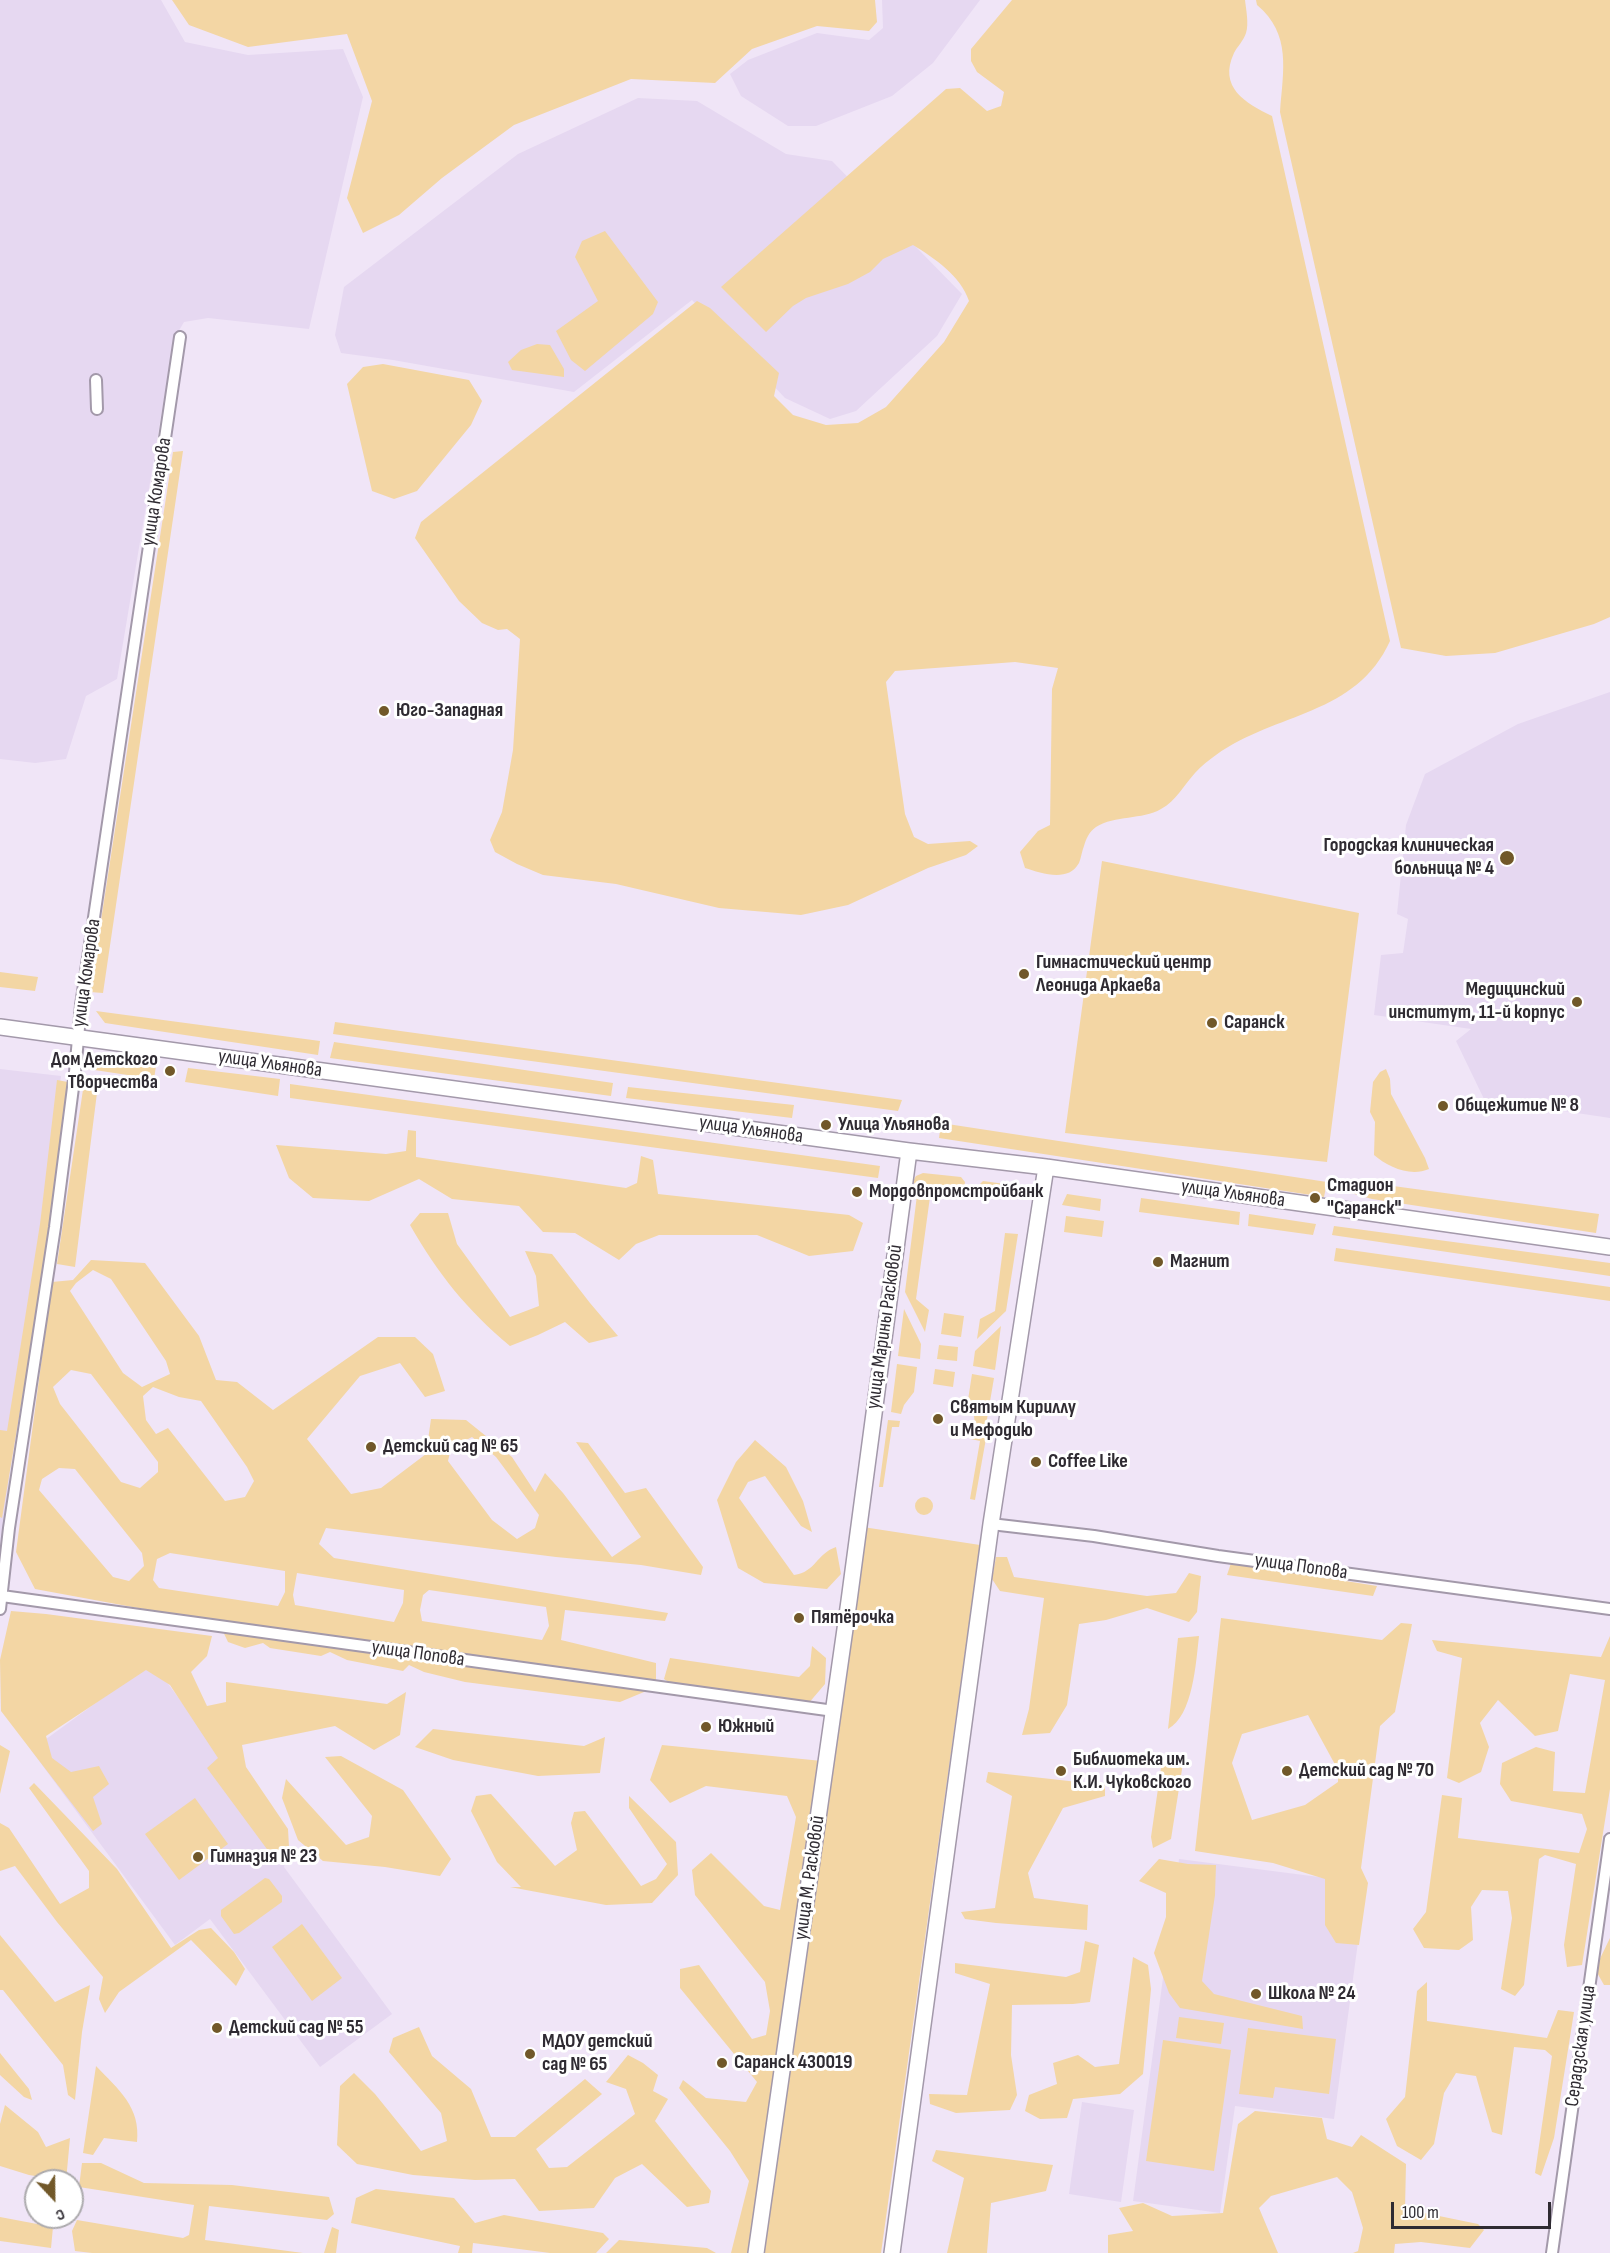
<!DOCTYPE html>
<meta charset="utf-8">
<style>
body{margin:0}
#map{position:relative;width:1610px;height:2253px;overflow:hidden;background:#f0e5f7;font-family:"Sofia Sans Condensed",sans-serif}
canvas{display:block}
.north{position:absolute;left:24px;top:2169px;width:60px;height:60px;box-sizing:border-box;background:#fff;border:2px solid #acaaad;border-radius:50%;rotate:158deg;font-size:16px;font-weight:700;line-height:24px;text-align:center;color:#2f2b32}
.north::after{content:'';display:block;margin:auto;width:21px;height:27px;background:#715829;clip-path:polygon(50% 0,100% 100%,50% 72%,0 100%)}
.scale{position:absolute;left:1391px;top:2202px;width:160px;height:27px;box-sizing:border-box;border:3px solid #2f2b32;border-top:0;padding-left:8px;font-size:18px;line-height:21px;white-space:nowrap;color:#2f2b32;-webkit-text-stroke:4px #fff;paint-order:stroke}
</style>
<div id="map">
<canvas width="1610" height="2253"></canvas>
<div class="north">С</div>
<div class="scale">100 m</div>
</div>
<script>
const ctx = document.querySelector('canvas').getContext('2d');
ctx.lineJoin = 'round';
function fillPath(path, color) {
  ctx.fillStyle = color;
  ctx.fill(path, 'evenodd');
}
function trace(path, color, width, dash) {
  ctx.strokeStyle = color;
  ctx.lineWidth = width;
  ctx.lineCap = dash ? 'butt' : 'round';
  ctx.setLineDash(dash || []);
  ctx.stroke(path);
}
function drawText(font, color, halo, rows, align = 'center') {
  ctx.font = font + ' "Sofia Sans Condensed",sans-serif';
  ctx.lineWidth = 6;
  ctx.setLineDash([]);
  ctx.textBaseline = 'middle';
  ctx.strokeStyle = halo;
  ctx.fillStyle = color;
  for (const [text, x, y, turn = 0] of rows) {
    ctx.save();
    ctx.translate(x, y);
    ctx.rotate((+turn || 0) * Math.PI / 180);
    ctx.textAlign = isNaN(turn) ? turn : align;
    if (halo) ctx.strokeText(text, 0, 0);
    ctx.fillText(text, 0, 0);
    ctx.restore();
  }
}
const built = new Path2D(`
 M0 0H161L185 42 248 55 343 49 363 97 309 329 208 318 184 322 174 339 117 679 86 696 66 759 35 763 0 759Z
 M882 0H980L933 63 892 96 816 126H788L741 96 730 74 748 60 817 33 869 40 883 28Z
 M638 98 697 101 786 154 832 161 962 294 937 336 856 411 830 419 785 398 692 300 574 392 393 360 341 353 335 335 344 287 518 154Z
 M1610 692V1118L1484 1099 1456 1041 1471 1029 1374 1015 1381 955 1403 953 1408 919 1397 914 1406 825 1425 774 1518 724Z
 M0 1069 61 1076 0 1550Z
 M152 1662 289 1847 284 1867 392 2014 320 2067 210 1919 175 1945 31 1750Z
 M1179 1859 1366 1883 1334 2119 1235 2106 1220 2213 1133 2201Z
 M1082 2102 1134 2110 1121 2202 1069 2194Z`);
const green = new Path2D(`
 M172 0H875L877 22 869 31 817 26 752 49 715 83 631 79 514 125 442 178 399 215 363 233 347 198 372 101 347 34 248 47 189 25Z
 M1012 0H1245C1246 9 1249 24 1246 33 1244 40 1237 47 1234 53 1218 87 1245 103 1272 116L1390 641C1356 716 1276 712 1216 755 1209 760 1201 766 1195 773 1184 785 1176 801 1161 809 1142 820 1115 815 1096 827 1089 832 1086 839 1084 846 1082 851 1081 858 1079 863 1068 883 1041 873 1025 868L1020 852 1038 831 1050 825 1052 689 1058 668 1015 662 895 671 886 682 905 814 914 837 928 844 970 841 978 846 966 855 928 868 848 905 801 915 719 908 616 884 543 875 517 864 495 852 490 840 502 812 513 750 520 639 507 629 498 630 482 623 459 601 415 538 421 522 697 301 710 308 779 373 774 396 793 415 826 425 858 423 886 407 944 342 969 301C961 276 934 258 913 245L883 259 870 272 848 284 806 298 793 306 766 332 721 287 946 89 960 88 987 111 1001 106 1004 92 977 72 971 61V49Z
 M1256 0H1610V617L1594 624 1495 653 1446 656 1401 648 1280 112C1283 71 1292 34 1257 5Z
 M605 231 658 302 653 314 585 371 571 360 556 331 598 301 575 257 582 241Z
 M537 344 550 345 564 369V377L512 370 508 362 521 350Z
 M383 364 469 380 482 401 471 425 417 491 394 499 372 491 347 384 363 367Z
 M183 451 103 993 90 992 173 452Z
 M1102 861 1359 913 1327 1162 1065 1133Z
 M0 972 38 977 35 991 0 987Z
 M96 1011 320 1041 318 1055 105 1023Z
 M335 1022 902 1100 898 1111 333 1034Z
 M334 1042 613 1083 611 1096 330 1058Z
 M91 1055 156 1066 154 1079 88 1069Z
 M188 1068 280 1079 278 1096 185 1082Z
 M1386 1069 1390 1079 1391 1094 1425 1158 1429 1169C1410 1177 1388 1167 1374 1155L1375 1122 1370 1112 1373 1082 1380 1072Z
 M57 1080 68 1082 51 1227 2 1518 0 1517V1430L7 1431 40 1224Z
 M84 1083 98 1085 75 1267 57 1264Z
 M290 1084 880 1166 878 1178 290 1098Z
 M628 1087 794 1105 792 1118 626 1098Z
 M941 1123 1327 1182 1324 1197 939 1138Z
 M408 1130 416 1131V1157L626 1188 637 1183 641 1156 653 1160 658 1194 849 1215 863 1223 853 1251 809 1256 757 1235H659L636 1244 619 1260 575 1233 543 1232 519 1206 452 1199 419 1179 369 1201 313 1198 289 1178 276 1145 386 1154 406 1151Z
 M923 1173 961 1177 965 1182 964 1190 912 1183 916 1176Z
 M1349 1180 1599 1214 1596 1233 1372 1199 1351 1193Z
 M983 1181 1020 1186 1025 1189 1029 1199 978 1193 979 1185Z
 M1067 1194 1101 1199 1100 1211 1062 1205Z
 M917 1195 930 1197 916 1299 929 1310 925 1332 905 1292Z
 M1141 1198 1240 1212 1239 1225 1139 1212Z
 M420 1213H448L457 1244 510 1317 539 1306 536 1276 525 1251 552 1254 590 1303 618 1336 589 1343 565 1322 538 1335 510 1346C467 1310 438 1274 410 1225Z
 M1249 1214 1316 1224 1313 1235 1248 1226Z
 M1066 1216 1104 1221 1102 1237 1064 1232Z
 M1334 1226 1610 1263V1276L1332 1235Z
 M1005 1233 1018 1234 1006 1311 977 1339 980 1319 995 1311Z
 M1336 1248 1610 1287V1301L1334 1261Z
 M91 1260 145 1263 199 1336 216 1380 237 1382 273 1410 378 1337H415L433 1354 445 1391 425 1397 400 1363 360 1376 307 1439 351 1494 381 1488 426 1454 431 1419 466 1420 512 1457 535 1492 545 1473 563 1493 612 1557 641 1537 576 1442 588 1443 625 1493 646 1488 703 1567 701 1575 641 1565 556 1557 326 1528 319 1544 334 1558 668 1613 665 1621 565 1610 561 1640 656 1663V1687L620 1702 465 1682 424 1672 409 1665 403 1671 347 1660 330 1652 321 1656 270 1648 263 1643 245 1648 228 1642 219 1623 35 1589 16 1552 52 1282 73 1280ZM93 1270 111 1279 166 1361 170 1374 142 1387 123 1373 70 1291 76 1283ZM71 1370 91 1374 158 1462V1472L140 1488 121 1482 60 1404 53 1387ZM153 1387 179 1397 201 1401 247 1467 254 1481 245 1497 225 1501 168 1428 156 1434 146 1420 143 1396ZM472 1437 496 1457 539 1515 535 1528 517 1539 492 1520 448 1461 451 1448ZM59 1468 75 1469 142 1553 144 1566 129 1581 113 1577 39 1490 42 1479ZM170 1553 285 1571V1592L278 1606 159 1588 153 1580 157 1559ZM297 1573 404 1590 403 1603 394 1622 295 1605 293 1595ZM429 1590 546 1607 549 1626 542 1640 422 1621 420 1610 423 1595Z
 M904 1309 921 1344 920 1359 898 1356Z
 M944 1313 964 1316 961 1337 941 1334Z
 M1001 1326 995 1370 973 1366 975 1351Z
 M939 1345 958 1347 957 1361 937 1359Z
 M897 1364 917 1367 914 1392 904 1405 901 1414 891 1412Z
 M935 1369 955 1372 953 1387 933 1384Z
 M972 1374 994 1378 986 1425 975 1424 973 1408 968 1400Z
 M888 1420 900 1421 899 1427H892L883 1487H879Z
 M973 1431 987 1433 975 1500 970 1499 980 1441 971 1439Z
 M755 1440 786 1467 803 1501 812 1532 801 1526 765 1476 748 1482 739 1498 794 1575C816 1572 816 1554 836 1547L841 1574 827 1589 764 1583 738 1568 717 1500 736 1462Z
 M915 1506a9 9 0 1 1 18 0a9 9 0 1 1-18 0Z
 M863 1527 980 1545 881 2253H763Z
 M996 1557H1007L1014 1577 1147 1596 1176 1593 1189 1573 1201 1576 1197 1612 1189 1622 1147 1608 1106 1620 1079 1624 1067 1705 1050 1733 1022 1735 1029 1709 1044 1598 1000 1591 992 1579Z
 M1231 1563 1377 1586 1373 1596 1227 1575Z
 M11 1611 46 1614 212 1636 207 1656 191 1672 207 1706 226 1702V1682L387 1704 406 1692 400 1735 374 1750 335 1726 242 1745 246 1767 288 1829 290 1864 275 1860 207 1768 218 1758 170 1685 146 1670 46 1736 52 1758 71 1772 99 1766 109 1784 93 1797 102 1824 93 1831 1 1711 0 1660Z
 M1221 1618 1382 1640 1401 1623 1412 1624 1395 1712 1380 1726 1361 1868 1368 1883 1359 1945 1336 1943 1325 1925V1879L1273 1863 1195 1851ZM1308 1715 1338 1770V1782L1305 1805 1252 1820 1232 1763 1242 1734Z
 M1199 1636C1196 1662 1193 1716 1168 1729L1178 1638Z
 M1610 1636V1789L1582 1965 1567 1967 1564 1945 1576 1864 1545 1855 1539 1859 1524 1985 1515 1996 1501 1989 1512 1918 1508 1891 1482 1890 1471 1907 1473 1940 1459 1950 1424 1948 1413 1929 1426 1912 1442 1795 1462 1798 1458 1838 1579 1853 1587 1829 1582 1814 1511 1801 1500 1784 1502 1763 1536 1747 1555 1752 1553 1791 1585 1793 1605 1680 1570 1674 1558 1731 1535 1736 1498 1700 1480 1723 1489 1747 1481 1772 1459 1783 1447 1778 1462 1658 1437 1651 1432 1640 1601 1657Z
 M812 1646 826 1658 825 1684 802 1711 682 1691 664 1679 670 1658 799 1677 810 1666Z
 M433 1729 584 1746 605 1737 600 1773 538 1776 453 1760 415 1747Z
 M0 1745 10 1751 0 1794Z
 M662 1745 822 1761 748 2253H731L749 2181 730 2151 679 2088 683 2080 706 2098 746 2102 757 2082 680 1988V1969L699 1965 752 2039 766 2035 770 2011 765 1982 695 1895 692 1870 711 1853 764 1906 780 1910 796 1817 787 1796 706 1786 670 1803 650 1780Z
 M1163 1754 1183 1763 1171 1839 1153 1848 1151 1837Z
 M341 1756 403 1790 451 1859 440 1876 385 1867 323 1861 298 1840 282 1798 286 1779 346 1845 369 1837 372 1816 325 1757Z
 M988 1772 1105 1785V1796L1063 1808 1028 1873 1034 1898 1088 1905 1087 1930 996 1923 965 1919 961 1912 995 1908 1012 1796 986 1782Z
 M34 1783 117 1869 171 1948 199 1930 211 1928 234 1952 245 1969 236 1986 191 1940 119 1992 105 2013 99 1999 103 1977 57 1922 15 1866 0 1871V1823L9 1828 60 1904 89 1888V1871L29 1788Z
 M491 1794 555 1866 577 1850 571 1823 574 1812 585 1811 641 1886 656 1879 667 1864 629 1808V1796L676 1842 678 1875 652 1903 606 1905 510 1887H521L497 1862 471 1811 476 1796Z
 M195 1798 228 1844 179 1880 145 1834Z
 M1159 1859 1188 1864 1216 1865 1215 1895 1202 1981 1214 1994 1302 2016 1303 2029 1180 2008 1169 1993 1154 1953 1166 1917V1893L1139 1881Z
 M265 1878 269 1879 282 1896V1902L239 1933 234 1934 221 1916V1910Z
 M302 1924 342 1978 312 2001 272 1947Z
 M0 1935 55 2002 90 1985 82 2032 75 2100 68 2095 63 2065 3 1990H0Z
 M1610 1938V1985H1604L1595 1969Z
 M1085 1941 1099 1945 1090 2002 1073 2004 1012 2005 1011 2055 1017 2095 1010 2110 956 2113 930 2104 929 2094 967 2095 990 1984 955 1973V1963L1066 1977 1080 1972Z
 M1133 1957 1148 1965 1151 1989 1143 2074 1120 2094 1073 2099 1067 2118 1040 2119 1025 2111 1029 2095 1057 2084 1053 2063 1078 2055 1095 2067 1119 2064Z
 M1427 1982V2021L1547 2038 1558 2010 1574 2012 1554 2138 1541 2176 1535 2173 1552 2056 1545 2050 1514 2047 1502 2135 1492 2132 1476 2076 1456 2073 1444 2093 1434 2144 1421 2160 1397 2146 1386 2119 1405 2097 1417 1991Z
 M1179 2017 1224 2023 1221 2044 1176 2038Z
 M419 2027 432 2056 471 2089 491 2137H515L585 2079 602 2094 536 2149 549 2168 567 2167 635 2114 626 2089 606 2082 628 2055 643 2063 658 2075 653 2091 668 2099 655 2121 711 2191 709 2203 687 2207 642 2164 615 2178 594 2208 539 2211 515 2179 475 2180 413 2175 357 2164 337 2145 340 2086 354 2073 375 2094 421 2151 447 2141 441 2113 389 2052 393 2038Z
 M1248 2028 1336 2039 1329 2094 1275 2087 1273 2098 1239 2094Z
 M1163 2040 1231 2050 1214 2171 1146 2161Z
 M0 2053 29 2089 32 2100 24 2097 0 2075Z
 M96 2066C118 2089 141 2107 137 2142L104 2138 93 2155 83 2153Z
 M5 2105 38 2132 46 2147 70 2138 66 2181 29 2175 0 2166V2124Z
 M1255 2111 1322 2118 1327 2139 1352 2147 1361 2135 1406 2164 1405 2209 1478 2224 1484 2230 1470 2248 1421 2242 1395 2244 1394 2253H1353L1358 2251 1363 2228 1352 2192 1337 2177 1271 2196 1259 2208 1278 2253H1108V2235L1133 2231 1119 2208 1143 2203 1172 2216 1223 2213 1238 2124Z
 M936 2150 1053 2165 1046 2191 991 2203 987 2253H947L964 2178 932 2161Z
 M82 2163H101L144 2183 232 2185 329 2197 334 2214 327 2220 209 2206 205 2240 303 2253H92L75 2251 72 2231 77 2220 183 2238 189 2235 194 2205 79 2187Z
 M376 2189 454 2198 475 2223 504 2215 603 2233 609 2239 596 2253H550L473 2243 472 2253H458L460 2246 351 2223 356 2198Z
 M0 2217 53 2227 51 2248 0 2241Z
 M332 2227 339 2230 336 2253H324Z
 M619 2240 707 2248 716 2253H606Z`);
const street = new Path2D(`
 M96 380 97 409
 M991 1524 1094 1536 1218 1556 1610 1609
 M2 1596 834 1711
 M0 1609 9 1528 55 1227 75 1072 81 1005 180 337
 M1552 2253 1610 1839`);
const secondary = new Path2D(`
 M0 1027 909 1151 1046 1167 1610 1247
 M756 2253 849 1601 909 1151
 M892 2253 991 1524 1046 1167`);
const markers = [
 [384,711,6,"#715829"],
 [1507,858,8,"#715829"],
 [1024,974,6,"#715829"],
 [1577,1002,6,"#715829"],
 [1212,1023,6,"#715829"],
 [170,1071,6,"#715829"],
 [1443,1106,6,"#715829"],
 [826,1125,6,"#715829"],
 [857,1192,6,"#715829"],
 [1315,1198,6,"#715829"],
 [1158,1262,6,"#715829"],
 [938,1419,6,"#715829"],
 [371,1447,6,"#715829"],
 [1036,1462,6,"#715829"],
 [799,1618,6,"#715829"],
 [706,1727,6,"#715829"],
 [1061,1771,6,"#715829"],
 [1287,1771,6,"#715829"],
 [198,1857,6,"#715829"],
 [1256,1994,6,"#715829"],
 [217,2028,6,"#715829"],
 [530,2054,6,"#715829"],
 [722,2063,6,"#715829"]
];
const streetNames = [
 ["улица Комарова",157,492,-81],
 ["улица Комарова",87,973,-82],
 ["улица Ульянова",270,1064,8],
 ["улица Ульянова",751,1130,8],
 ["улица Ульянова",1233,1194,8],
 ["улица Марины Расковой",885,1327,-82],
 ["улица Попова",1301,1567,8],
 ["улица Попова",418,1654,8],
 ["улица М. Расковой",810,1878,-82],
 ["Серадзская улица",1581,2046,-82]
];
const poiNames = [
 ["Юго-Западная",396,711],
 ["Городская клиническая",1494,846,"right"],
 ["больница № 4",1494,869,"right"],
 ["Гимнастический центр",1036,963],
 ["Леонида Аркаева",1036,986],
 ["Медицинский",1565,990,"right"],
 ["институт, 11-й корпус",1565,1013,"right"],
 ["Саранск",1224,1023],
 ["Дом Детского",158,1060,"right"],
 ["Творчества",158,1083,"right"],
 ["Общежитие № 8",1455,1106],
 ["Улица Ульянова",838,1125],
 ["Стадион",1327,1186],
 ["\"Саранск\"",1327,1209],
 ["Мордовпромстройбанк",869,1192],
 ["Магнит",1170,1262],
 ["Святым Кириллу",950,1408],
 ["и Мефодию",950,1431],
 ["Детский сад № 65",383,1447],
 ["Coffee Like",1048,1462],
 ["Пятёрочка",811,1618],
 ["Южный",718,1727],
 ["Библиотека им.",1073,1760],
 ["К.И. Чуковского",1073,1783],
 ["Детский сад № 70",1299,1771],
 ["Гимназия № 23",210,1857],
 ["Школа № 24",1268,1994],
 ["Детский сад № 55",229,2028],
 ["МДОУ детский",542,2042],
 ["сад № 65",542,2065],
 ["Саранск 430019",734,2063]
];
fillPath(built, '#e6d8f1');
fillPath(green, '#f3d6a4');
trace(street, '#a399aa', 14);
trace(secondary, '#a399aa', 18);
trace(street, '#fff', 10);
trace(secondary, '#fff', 15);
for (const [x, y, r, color] of markers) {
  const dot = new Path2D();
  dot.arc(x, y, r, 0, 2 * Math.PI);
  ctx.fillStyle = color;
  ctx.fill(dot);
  trace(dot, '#fff', 2);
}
drawText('20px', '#2f2b32', '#fff', streetNames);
drawText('bold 20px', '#2f2b32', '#fff', poiNames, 'left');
</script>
